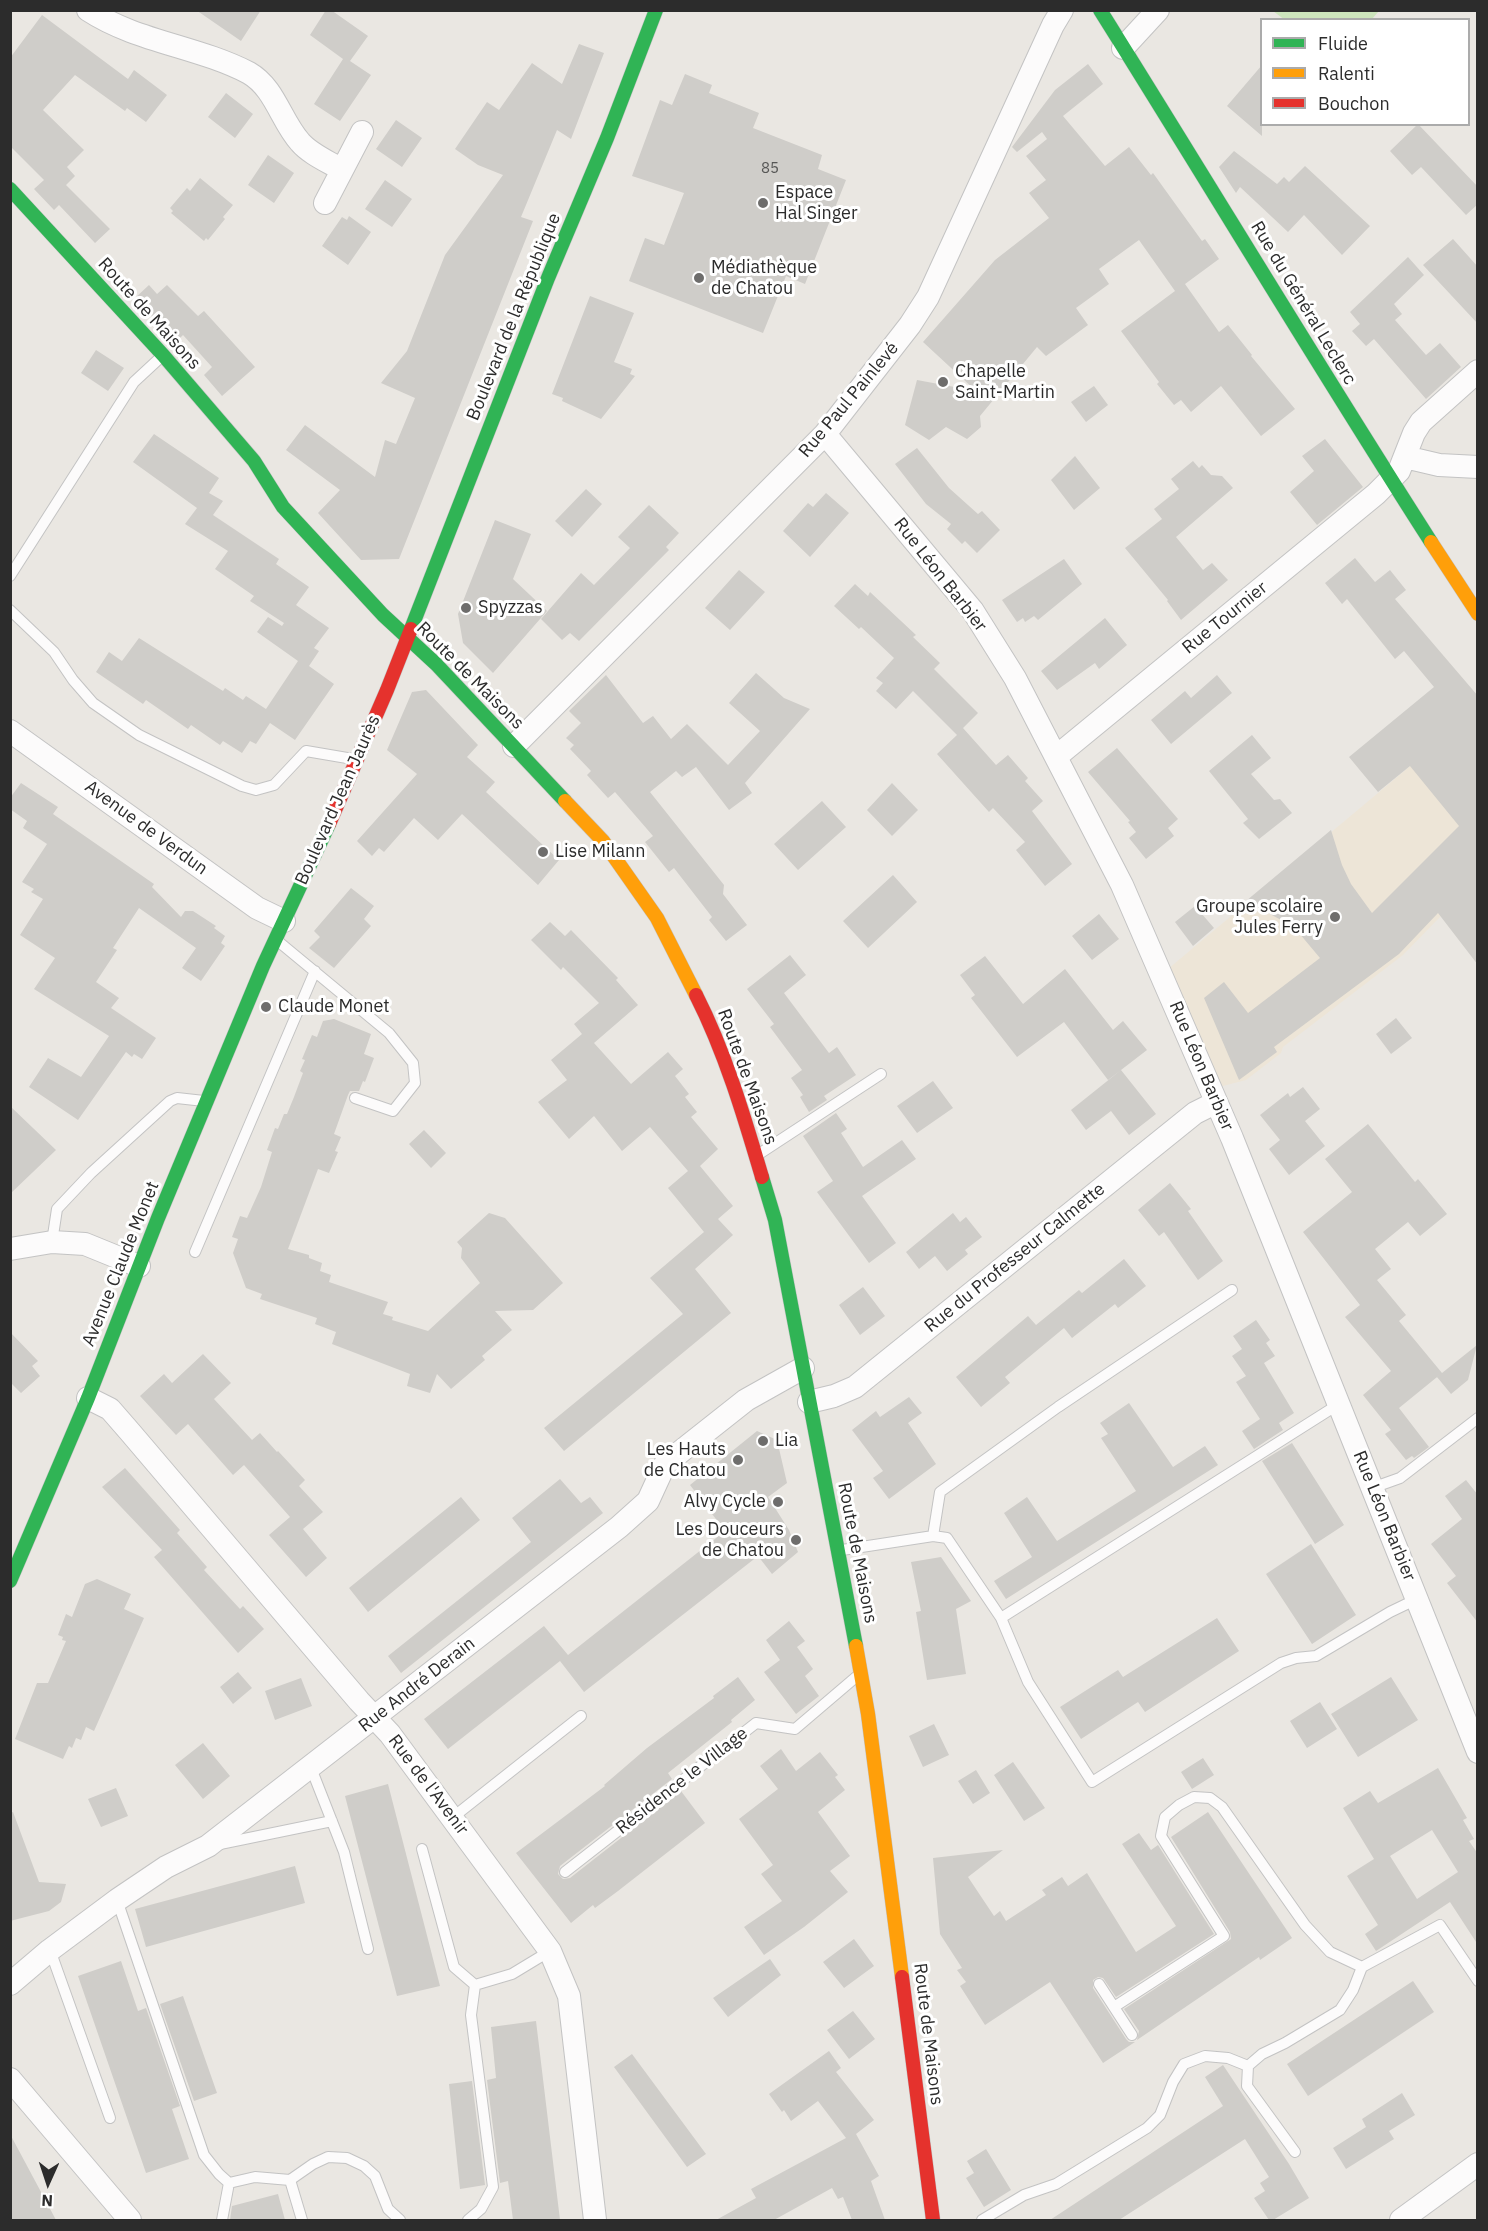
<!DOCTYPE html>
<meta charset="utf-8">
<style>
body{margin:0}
#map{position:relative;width:1488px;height:2231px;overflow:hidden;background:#eae7e2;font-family:"IBM Plex Sans",sans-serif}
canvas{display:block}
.frame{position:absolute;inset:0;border:12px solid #2c2c2c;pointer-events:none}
.legend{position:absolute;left:1260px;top:18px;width:210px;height:108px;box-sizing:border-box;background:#fff;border:2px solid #ababab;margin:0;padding:8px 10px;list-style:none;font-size:18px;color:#2c2c2c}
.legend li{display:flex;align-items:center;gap:12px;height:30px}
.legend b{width:30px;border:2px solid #ababab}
.north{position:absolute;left:18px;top:2153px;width:60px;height:60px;-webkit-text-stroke:4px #fff;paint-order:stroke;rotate:183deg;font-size:16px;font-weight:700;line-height:24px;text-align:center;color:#2c2c2c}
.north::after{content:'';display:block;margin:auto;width:21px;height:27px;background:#2c2c2c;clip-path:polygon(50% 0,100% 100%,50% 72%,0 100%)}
</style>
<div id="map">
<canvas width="1488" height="2231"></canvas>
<div class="frame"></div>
<ul class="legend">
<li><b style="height:8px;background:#30b455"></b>Fluide</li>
<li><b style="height:8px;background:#ff9f0a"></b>Ralenti</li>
<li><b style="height:8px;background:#e5322d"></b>Bouchon</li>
</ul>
<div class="north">N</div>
</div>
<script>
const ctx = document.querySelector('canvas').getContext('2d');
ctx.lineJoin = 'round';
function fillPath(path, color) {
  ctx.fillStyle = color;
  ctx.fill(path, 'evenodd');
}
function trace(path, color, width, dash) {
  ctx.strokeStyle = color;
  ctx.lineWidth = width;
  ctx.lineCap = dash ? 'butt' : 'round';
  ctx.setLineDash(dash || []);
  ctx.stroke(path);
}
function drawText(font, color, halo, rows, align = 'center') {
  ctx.font = font + ' "IBM Plex Sans",sans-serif';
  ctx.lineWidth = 6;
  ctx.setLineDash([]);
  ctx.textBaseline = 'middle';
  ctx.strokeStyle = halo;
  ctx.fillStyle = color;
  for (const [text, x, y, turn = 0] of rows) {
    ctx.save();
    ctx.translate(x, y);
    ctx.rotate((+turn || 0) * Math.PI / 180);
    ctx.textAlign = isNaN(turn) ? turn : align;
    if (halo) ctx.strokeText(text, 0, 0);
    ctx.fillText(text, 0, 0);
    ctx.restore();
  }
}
const education = new Path2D(`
 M1477 710V879L1403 955 1283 1047 1281 1053 1246 1080 1219 1087 1168 969Z`);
const green = new Path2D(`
 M1273 11 1379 10V11L1372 19 1285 20Z`);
const building = new Path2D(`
 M196 10H261L241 41Z
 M326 10H331L368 36 350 61 371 75 340 121 314 104 343 59 310 35Z
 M42 15 128 79 134 70 167 95 146 122 127 108 125 111 75 75 43 110 84 150 67 167 75 176 66 185 110 229 95 243 59 205 54 210 34 189 44 180 10 146V58Z
 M579 44 604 53 571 139 557 130 521 217 533 221 399 559 361 560 318 513 340 490 286 450 305 425 375 477 385 440 396 444 415 398 381 383 407 351 445 255 503 175 478 165 455 149 487 102 499 110 532 63 562 84Z
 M1088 64 1103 84 1063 116 1105 166 1129 147 1151 175 1153 173 1202 241 1205 239 1219 259 1185 284 1219 332 1228 325 1252 355 1251 356 1295 409 1261 436 1221 386 1191 412 1181 400 1174 405 1157 384 1159 382 1121 331 1175 291 1139 240 1099 269 1109 284 1076 308 1088 325 1046 356 1037 347 980 416 981 427 967 439 946 427 929 440 905 425 917 380 976 391 923 342 995 260 1049 218 1029 193 1046 180 1026 156 1047 139 1042 132 1017 152 1012 147 1055 90Z
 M1262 65V136L1227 106Z
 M685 74 712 85 709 93 759 113 753 128 822 155 818 169 846 180 805 284 786 276 763 333 629 281 645 238 664 245 684 193 632 176 660 100 672 105Z
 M226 93 253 114 235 138 208 117Z
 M396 120 422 138 402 167 376 149Z
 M1418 124 1478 187V204L1466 215 1421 167 1412 175 1390 151Z
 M1234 151 1277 184 1284 177 1289 182 1305 166 1370 226 1342 255 1304 215 1288 232 1240 187 1236 193 1219 167Z
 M268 155 294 173 274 203 248 185Z
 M200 178 233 205 223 217 225 219 208 240 206 238 204 241 171 213 173 211 170 208 187 188 190 191Z
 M385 180 412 199 392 227 365 209Z
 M349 216 371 232 348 265 322 246 342 217 347 220Z
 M1453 239 1478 267V324L1423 265Z
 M1408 257 1424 275 1394 304 1402 314 1395 320 1426 355 1440 343 1461 367 1426 399 1374 339 1366 346 1352 331 1360 324 1350 312Z
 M149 285 157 294 167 285 198 316 204 311 255 367 222 396 204 375 212 367 183 335 179 339 166 325 162 328 135 298Z
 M590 296 634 313 614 362 632 369 630 374 635 376 601 419 562 401 563 398 552 394Z
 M96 350 124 368 108 391 81 373Z
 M1094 386 1108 405 1086 422 1071 402Z
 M154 434 219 478 209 493 223 501 213 515 279 559 276 564 309 587 296 605 329 628 314 648 319 651 309 666 334 684 295 740 270 723 256 744 250 741 242 753 223 741 220 745 191 725 188 729 146 700 143 704 96 672 109 652 122 661 139 638 223 691 225 688 243 700 246 696 266 709 298 661 257 632 268 617 282 626 284 623 250 601 254 596 215 569 228 551 185 524 197 508 133 462Z
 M1325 439 1363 487 1317 525 1290 492 1314 471 1302 456Z
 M917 448 949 488 978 514 982 511 1000 530 977 553 965 541 962 544 947 529 951 524 926 504 895 464Z
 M1075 456 1100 488 1074 510 1051 480Z
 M1193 461 1199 468 1202 465 1211 475 1222 476 1233 488 1176 537 1203 570 1212 563 1228 580 1181 620 1167 601 1168 600 1125 548 1162 519 1154 509 1179 489 1171 479Z
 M586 489 602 504 572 537 555 521Z
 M826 493 849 513 810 557 783 531 808 503 813 507Z
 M649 505 679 533 666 547 669 550 579 641 570 633 562 640 541 619 581 573 594 585 630 548 618 537Z
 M495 520 531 534 513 579 547 611 493 673 463 643 458 614Z
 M1355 558 1375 582 1390 570 1406 590 1395 599 1478 696V965L1438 913 1399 954 1274 1047 1277 1052 1239 1080 1204 998 1224 982 1248 1013 1320 958 1294 927 1246 901 1331 830 1342 865 1351 884 1372 913 1459 826 1410 766 1378 792 1349 757 1434 687 1404 651 1395 659 1347 599 1342 604 1325 583Z
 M1064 559 1082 584 1038 620 1034 616 1025 622 1023 618 1017 622 1002 600Z
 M739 570 765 592 730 630 705 608Z
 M855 584 868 596 870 592 916 635 913 637 940 663 934 669 978 713 963 728 996 765 1008 755 1028 778 1025 781 1043 801 1032 811 1072 864 1045 886 1016 850 1025 842 993 808 989 812 937 754 957 735 913 691 896 709 876 691 883 683 876 678 894 658 861 627 859 629 834 606Z
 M1105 618 1127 645 1099 669 1095 663 1057 690 1041 671Z
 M756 673 784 698 810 709 745 783 752 793 729 810 696 767 682 777 676 771 650 792 724 885 723 894 747 925 726 941 709 920 712 917 674 868 669 872 645 842 653 836 615 792 608 798 587 775 591 771 570 749 574 745 566 738 581 723 569 711 606 675 643 723 653 716 671 739 687 724 728 765 760 731 729 703Z
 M1217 675 1232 693 1171 744 1151 720 1185 691 1191 698Z
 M426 690 478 745 467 757 495 782 486 792 559 860 538 885 462 814 438 840 414 818 384 852 379 848 372 856 357 841 417 774 387 750 412 692Z
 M1252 735 1271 758 1251 774 1274 800 1280 799 1292 813 1259 839 1243 823 1248 819 1209 771Z
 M1117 748 1178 819 1168 828 1174 836 1146 859 1129 838 1136 832 1128 822 1130 821 1088 772Z
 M21 783 58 807 53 814 154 884 152 887 181 917 185 911H193L216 926 214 928 225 936 221 943 225 946 201 981 182 968 196 948 139 908 113 948 117 950 96 982 119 998 111 1008 156 1038 142 1059 134 1054 132 1057 126 1052 78 1120 29 1087 48 1058 81 1077 109 1036 34 989 55 958 20 935 43 899 31 892 34 889 22 882 47 844 23 828 27 821 10 809V798Z
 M892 783 918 810 892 836 867 810Z
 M822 801 846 827 798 870 774 844Z
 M893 875 917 902 868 948 843 921Z
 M351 888 374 906 364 919 371 926 334 968 309 948 320 937 314 931Z
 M1195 906 1214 928 1193 946 1175 922Z
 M1099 914 1119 939 1092 960 1072 936Z
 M550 922 565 936 571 930 618 978 616 980 638 1005 594 1043 631 1084 668 1052 683 1069 675 1076 689 1094 685 1097 697 1112 691 1117 718 1149 700 1166 733 1206 718 1219 733 1235 695 1269 731 1313 564 1451 544 1428 683 1314 650 1278 704 1232 668 1188 688 1171 650 1127 622 1151 594 1116 569 1139 538 1102 567 1080 551 1060 582 1034 574 1024 599 1003 563 967 561 970 531 940Z
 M790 955 806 975 784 993 829 1053 837 1047 856 1075 824 1096 827 1100 809 1112 800 1097 803 1095 791 1078 802 1070 770 1027 774 1024 747 989Z
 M985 956 1023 1004 1065 969 1113 1030 1123 1021 1147 1050 1108 1080 1064 1022 1017 1057 971 998 975 995 960 975Z
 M1396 1018 1412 1038 1391 1054 1376 1034Z
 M334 1019 371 1034 364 1054 374 1058 365 1082 363 1081 359 1091H350L348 1095 334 1134 341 1137 335 1151 338 1152 329 1173 318 1169 288 1249 309 1255V1258L322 1263 320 1271 331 1275 329 1282 388 1302 383 1314 393 1317 392 1320 428 1331 480 1283 461 1258 462 1248 457 1242 489 1213 505 1218 563 1283 533 1310 495 1311 512 1330 482 1356 485 1360 451 1389 437 1374 430 1393 407 1386 410 1374 332 1344 336 1332 315 1324 317 1318 260 1299 262 1294 246 1288 233 1253 238 1239 232 1237 240 1216 247 1218 261 1187 272 1152 267 1150 275 1128 278 1129 284 1114H287L294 1097 303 1073 300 1071 305 1060 302 1059 312 1035 317 1037 323 1021Z
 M1121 1070 1156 1114 1129 1135 1111 1111 1086 1130 1071 1110Z
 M933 1081 953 1108 917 1133 897 1106Z
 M1303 1087 1320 1109 1305 1121 1325 1146 1289 1175 1269 1149 1280 1140 1260 1115 1288 1093 1290 1097Z
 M10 1106 56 1150 10 1194Z
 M836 1113 847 1129 841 1133 863 1167 902 1140 916 1159 862 1196 896 1243 869 1263 817 1192 833 1181 803 1136Z
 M1368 1124 1415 1182 1418 1179 1447 1214 1420 1236 1408 1222 1375 1249 1391 1269 1377 1280 1406 1315 1399 1321 1442 1373 1399 1408 1429 1447 1414 1458 1412 1456 1406 1460 1385 1434 1391 1430 1363 1395 1391 1371 1345 1317 1360 1305 1303 1232 1352 1192 1325 1159Z
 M424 1130 446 1153 431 1168 409 1144Z
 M1170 1183 1191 1209 1188 1211 1223 1261 1198 1280 1164 1232 1159 1236 1138 1210Z
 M953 1213 960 1222 966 1217 982 1237 965 1250 968 1254 947 1271 935 1256 919 1269 906 1252Z
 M1124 1259 1146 1286 1118 1308 1115 1304 1072 1338 1064 1328 1005 1377 1010 1383 981 1407 956 1377 1028 1316 1036 1325 1079 1290 1082 1293Z
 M863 1287 885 1316 860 1335 839 1305Z
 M1256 1320 1270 1340 1266 1343 1275 1356 1264 1363 1294 1413 1279 1423 1283 1430 1254 1449 1242 1431 1260 1419 1236 1382 1246 1376 1232 1356 1242 1349 1233 1336Z
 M10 1332 38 1361 32 1366 40 1376 21 1393 12 1384 10 1385Z
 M1477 1345 1468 1380 1451 1394 1437 1377Z
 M203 1354 231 1383 214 1399 252 1440 260 1433 277 1452 278 1451 305 1480 299 1486 323 1512 303 1529 327 1558 306 1577 269 1535 290 1517 244 1465 233 1475 188 1424 176 1435 140 1396 164 1374 172 1383Z
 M909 1397 922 1413 908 1423 936 1464 889 1499 873 1478 883 1471 852 1430 876 1411 880 1417Z
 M1129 1403 1173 1467 1205 1446 1218 1465 1006 1599 994 1581 1032 1557 1004 1513 1027 1497 1057 1541 1136 1491 1101 1438 1108 1434 1100 1423Z
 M757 1431 777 1440 787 1483 768 1497 789 1530 798 1552 772 1574 758 1556 584 1692 560 1661 448 1749 424 1719 544 1626 568 1655 725 1531 690 1485Z
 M1292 1443 1344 1525 1315 1544 1262 1461Z
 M125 1468 180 1530 177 1533 207 1567 204 1570 240 1609 243 1606 264 1629 238 1653 154 1557 162 1550 102 1487Z
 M560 1479 581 1503 590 1497 603 1513 401 1673 388 1656 531 1542 512 1518Z
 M1466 1480 1478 1495V1623L1447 1583 1456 1576 1431 1544 1462 1519 1445 1496Z
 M461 1497 480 1520 368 1612 349 1588Z
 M1311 1544 1356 1615 1312 1644 1266 1574Z
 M941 1557 971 1601 956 1609 966 1674 927 1680 916 1612 921 1611 911 1562Z
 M97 1579 131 1594 124 1609 144 1618 94 1731 86 1727 81 1740 76 1738 72 1748 69 1746 63 1759 15 1739 37 1683H48L66 1641 62 1640 63 1637 58 1635 66 1614 72 1617 85 1584Z
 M1217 1618 1239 1651 1145 1712 1138 1702 1081 1739 1060 1707 1118 1670 1123 1677Z
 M789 1621 805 1641 797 1647 813 1669 805 1676 819 1696 796 1714 764 1672 780 1660 766 1640Z
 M238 1672 252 1688 233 1704 220 1687Z
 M738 1677 755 1700 731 1720 732 1722 668 1773 672 1779 560 1866 558 1874 563 1879 570 1878 681 1791 705 1823 618 1891 595 1908 593 1905 571 1923 516 1853 605 1786 604 1785 647 1748 714 1698 713 1696Z
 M1391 1677 1418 1720 1358 1757 1331 1714Z
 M301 1678 312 1706 275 1720 265 1691Z
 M1320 1702 1337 1729 1307 1748 1290 1721Z
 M934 1724 949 1755 923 1767 909 1736Z
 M203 1743 230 1776 203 1799 175 1765Z
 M781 1749 796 1771 820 1752 838 1775 835 1777 845 1790 818 1812 850 1856 830 1871 848 1892 804 1927 764 1955 744 1927 782 1901 761 1874 773 1865 739 1819 778 1789 760 1766Z
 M1203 1758 1214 1775 1192 1789 1181 1772Z
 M1013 1762 1045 1808 1024 1821 994 1775Z
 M1438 1768 1467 1818 1463 1820 1474 1839 1469 1841 1478 1854V1945L1450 1902 1376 1951 1365 1934 1378 1925 1347 1876 1374 1859 1343 1808 1370 1791 1378 1803ZM1432 1830 1458 1872 1417 1899 1390 1856Z
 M976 1770 990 1793 973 1804 958 1781Z
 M388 1784 440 1986 397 1996 345 1796Z
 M116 1788 128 1816 101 1827 88 1799Z
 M13 1812 39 1882 66 1884 61 1902 49 1911 10 1921V1813Z
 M1208 1812 1292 1938 1260 1960 1259 1957 1137 2040 1139 2031 1124 2009 1231 1939 1230 1932 1171 1837Z
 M1139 1833 1151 1850 1158 1845 1214 1934 1116 1997 1103 1978 1098 1977 1093 1980V1988L1126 2039 1129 2042H1135L1103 2063 1050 1982 985 2025 960 1986 966 1982 957 1970 962 1968 940 1934 933 1858 1003 1850 968 1877 994 1916 1000 1911 1006 1921 1046 1895 1042 1890 1062 1877 1068 1886 1087 1873 1136 1952 1176 1926 1122 1844Z
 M295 1866 305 1903 146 1947 135 1909Z
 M854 1939 874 1966 844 1988 823 1962Z
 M770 1959 781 1975 728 2017 713 1998Z
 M121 1961 138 2011 146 2008 180 2106 172 2109 189 2159 146 2173 78 1976Z
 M1413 1981 1434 2012 1308 2096 1287 2064Z
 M183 1996 217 2093 194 2101 160 2004Z
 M853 2011 875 2039 849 2059 827 2030Z
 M536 2021 560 2220H513L508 2181 500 2183 487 2080 496 2078 491 2027Z
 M829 2051 841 2068 836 2072 874 2120 856 2134 879 2176 871 2181 885 2220H852L843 2197 838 2199 832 2188 774 2220H716L756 2198 751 2189 846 2138 818 2101 791 2121 784 2110 782 2112 769 2094Z
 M632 2054 706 2154 687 2167 614 2067Z
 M1223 2065 1289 2164 1309 2198 1273 2220H1269L1254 2198 1265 2191 1260 2183 1269 2177 1245 2139 1119 2220H1050L1223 2106 1205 2077Z
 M472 2081 485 2185 460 2189 449 2084Z
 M1402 2093 1415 2115 1389 2131 1394 2139 1346 2169 1333 2148 1366 2127 1362 2119Z
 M10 2134 56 2220H10Z
 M986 2149 1011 2190 984 2207 966 2178 974 2173 967 2161Z
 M278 2194 285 2220H230L232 2206Z`);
const lane = new Path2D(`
 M10 576 134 382 161 357
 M10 610 54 652 73 680 93 703 139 735 242 786 256 790 274 785 306 751 353 759
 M279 942 389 1033 413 1063 415 1083 393 1111 355 1098
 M759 1154 881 1074
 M52 1242 57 1209 91 1173 170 1101 177 1098 204 1101
 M195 1252 315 971
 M1372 1488 1400 1478 1478 1418
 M933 1536 940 1492 1058 1407 1232 1290
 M842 1550 933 1536 947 1538 1001 1618 1028 1682 1092 1782 1281 1663 1296 1658 1316 1656 1390 1612 1417 1599
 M1001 1618 1339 1404
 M311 1768 344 1852 368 1949
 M452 1818 581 1716
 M220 1844 332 1821
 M422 1849 454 1967 475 1985
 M565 1872 756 1723 795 1729 856 1677
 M117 1900 204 2155 219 2174 229 2183
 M50 1950 110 2118
 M1099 1984 1132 2035
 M475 1985 512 1974 550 1951
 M1114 2007 1224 1936 1161 1836 1165 1817 1179 1805 1194 1797 1210 1798 1222 1807 1305 1925 1330 1952 1362 1967
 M1295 2152 1247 2086 1248 2066 1262 2054 1285 2043 1340 2010 1353 1990 1362 1967 1440 1925 1478 1981
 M290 2180 302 2220
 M229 2183 255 2177 290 2180 313 2164 328 2157 347 2158 364 2166 375 2176 388 2209 400 2220
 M222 2220 229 2183
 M468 2220 481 2209 493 2187 471 2015 475 1985
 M982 2220 1024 2195 1056 2184 1147 2128 1160 2115 1173 2082 1184 2064 1205 2056 1228 2058 1248 2066`);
const street = new Path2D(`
 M88 10C137 42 197 46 249 73 275 88 281 121 300 142 310 154 329 162 342 170
 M1123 48 1158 10
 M325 203 362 132
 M825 434 973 611 1015 678 1122 885 1232 1138 1478 1752
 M1405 457 1439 465 1478 467
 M10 731 257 908 284 921
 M514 746 825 434 910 325 928 297 1053 25 1062 10
 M1057 756 1376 494 1399 471 1414 433 1421 422 1478 371
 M10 1249 52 1242 85 1244 139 1266
 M88 1398 110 1409 130 1432 359 1701 390 1734 550 1951 569 1996 595 2220
 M809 1402 834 1396 855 1387 1195 1113 1215 1103
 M10 1984 50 1950 117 1900 166 1867 208 1846 619 1527 648 1501 665 1464 746 1400 803 1368
 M10 2079 130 2220
 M1401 2220 1478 2164`);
const fast = new Path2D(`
 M1100 10C1211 187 1318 366 1431 542
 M10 189 163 355 254 461 283 507 383 615 436 664 565 801
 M411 629 548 278 607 138 656 10
 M762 1177 775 1220 856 1646
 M10 1581 88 1398 158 1218 263 966 329 824`);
const slow = new Path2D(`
 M1431 542 1478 614
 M565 801 603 841 657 918 696 995
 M856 1646 868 1714 902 1977`);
const jam = new Path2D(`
 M329 824 387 690 411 629
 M696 995C725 1052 744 1116 762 1177
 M902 1977 933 2220`);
const markers = [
 [763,203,6,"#6e6d6c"],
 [699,278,6,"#6e6d6c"],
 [943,382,6,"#6e6d6c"],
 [466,608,6,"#6e6d6c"],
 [543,852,6,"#6e6d6c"],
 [1335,917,6,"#6e6d6c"],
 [266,1007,6,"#6e6d6c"],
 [763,1441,6,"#6e6d6c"],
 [738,1460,6,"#6e6d6c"],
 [778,1502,6,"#6e6d6c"],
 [796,1540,6,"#6e6d6c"]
];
const numberNames = [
 ["85",770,169]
];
const poiNames = [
 ["Espace",775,193],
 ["Hal Singer",775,214],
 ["Médiathèque",711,268],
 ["de Chatou",711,289],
 ["Chapelle",955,372],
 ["Saint-Martin",955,393],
 ["Spyzzas",478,608],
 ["Lise Milann",555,852],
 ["Groupe scolaire",1323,907,"right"],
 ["Jules Ferry",1323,928,"right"],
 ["Claude Monet",278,1007],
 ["Lia",775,1441],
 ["Les Hauts",726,1450,"right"],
 ["de Chatou",726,1471,"right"],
 ["Alvy Cycle",766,1502,"right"],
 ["Les Douceurs",784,1530,"right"],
 ["de Chatou",784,1551,"right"]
];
const streetNames = [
 ["Rue du Général Leclerc",1303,303,59],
 ["Route de Maisons",149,314,48],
 ["Boulevard de la République",514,317,-68],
 ["Rue Paul Painlevé",849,400,-50],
 ["Rue Léon Barbier",940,575,52],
 ["Rue Tournier",1225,618,-39],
 ["Route de Maisons",470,676,45],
 ["Boulevard Jean Jaurès",338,800,-66],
 ["Avenue de Verdun",146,828,36],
 ["Rue Léon Barbier",1201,1066,67],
 ["Route de Maisons",747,1077,70],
 ["Rue du Professeur Calmette",1015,1258,-39],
 ["Avenue Claude Monet",121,1264,-68],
 ["Rue Léon Barbier",1384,1516,68],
 ["Route de Maisons",857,1553,79],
 ["Rue André Derain",417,1685,-38],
 ["Résidence le Village",682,1781,-38],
 ["Rue de l'Avenir",428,1785,53],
 ["Route de Maisons",928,2034,83]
];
fillPath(education, '#ede5d7');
fillPath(green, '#cde5bc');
fillPath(building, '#cfcdc9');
trace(lane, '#c3c3c3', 12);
trace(street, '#c3c3c3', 24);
trace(fast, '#c3c3c3', 15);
trace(slow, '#c3c3c3', 15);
trace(jam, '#c3c3c3', 15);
trace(lane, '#fcfbfb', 10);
trace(street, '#fcfbfb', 22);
trace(fast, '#30b455', 14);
trace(slow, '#ff9f0a', 14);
trace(jam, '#e5322d', 14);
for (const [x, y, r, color] of markers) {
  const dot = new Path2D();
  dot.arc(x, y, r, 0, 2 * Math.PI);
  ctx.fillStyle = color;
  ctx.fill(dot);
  trace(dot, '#fff', 2);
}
drawText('15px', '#565655', null, numberNames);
drawText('18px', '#2c2c2c', '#fff', poiNames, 'left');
drawText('18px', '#2c2c2c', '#fff', streetNames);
</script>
